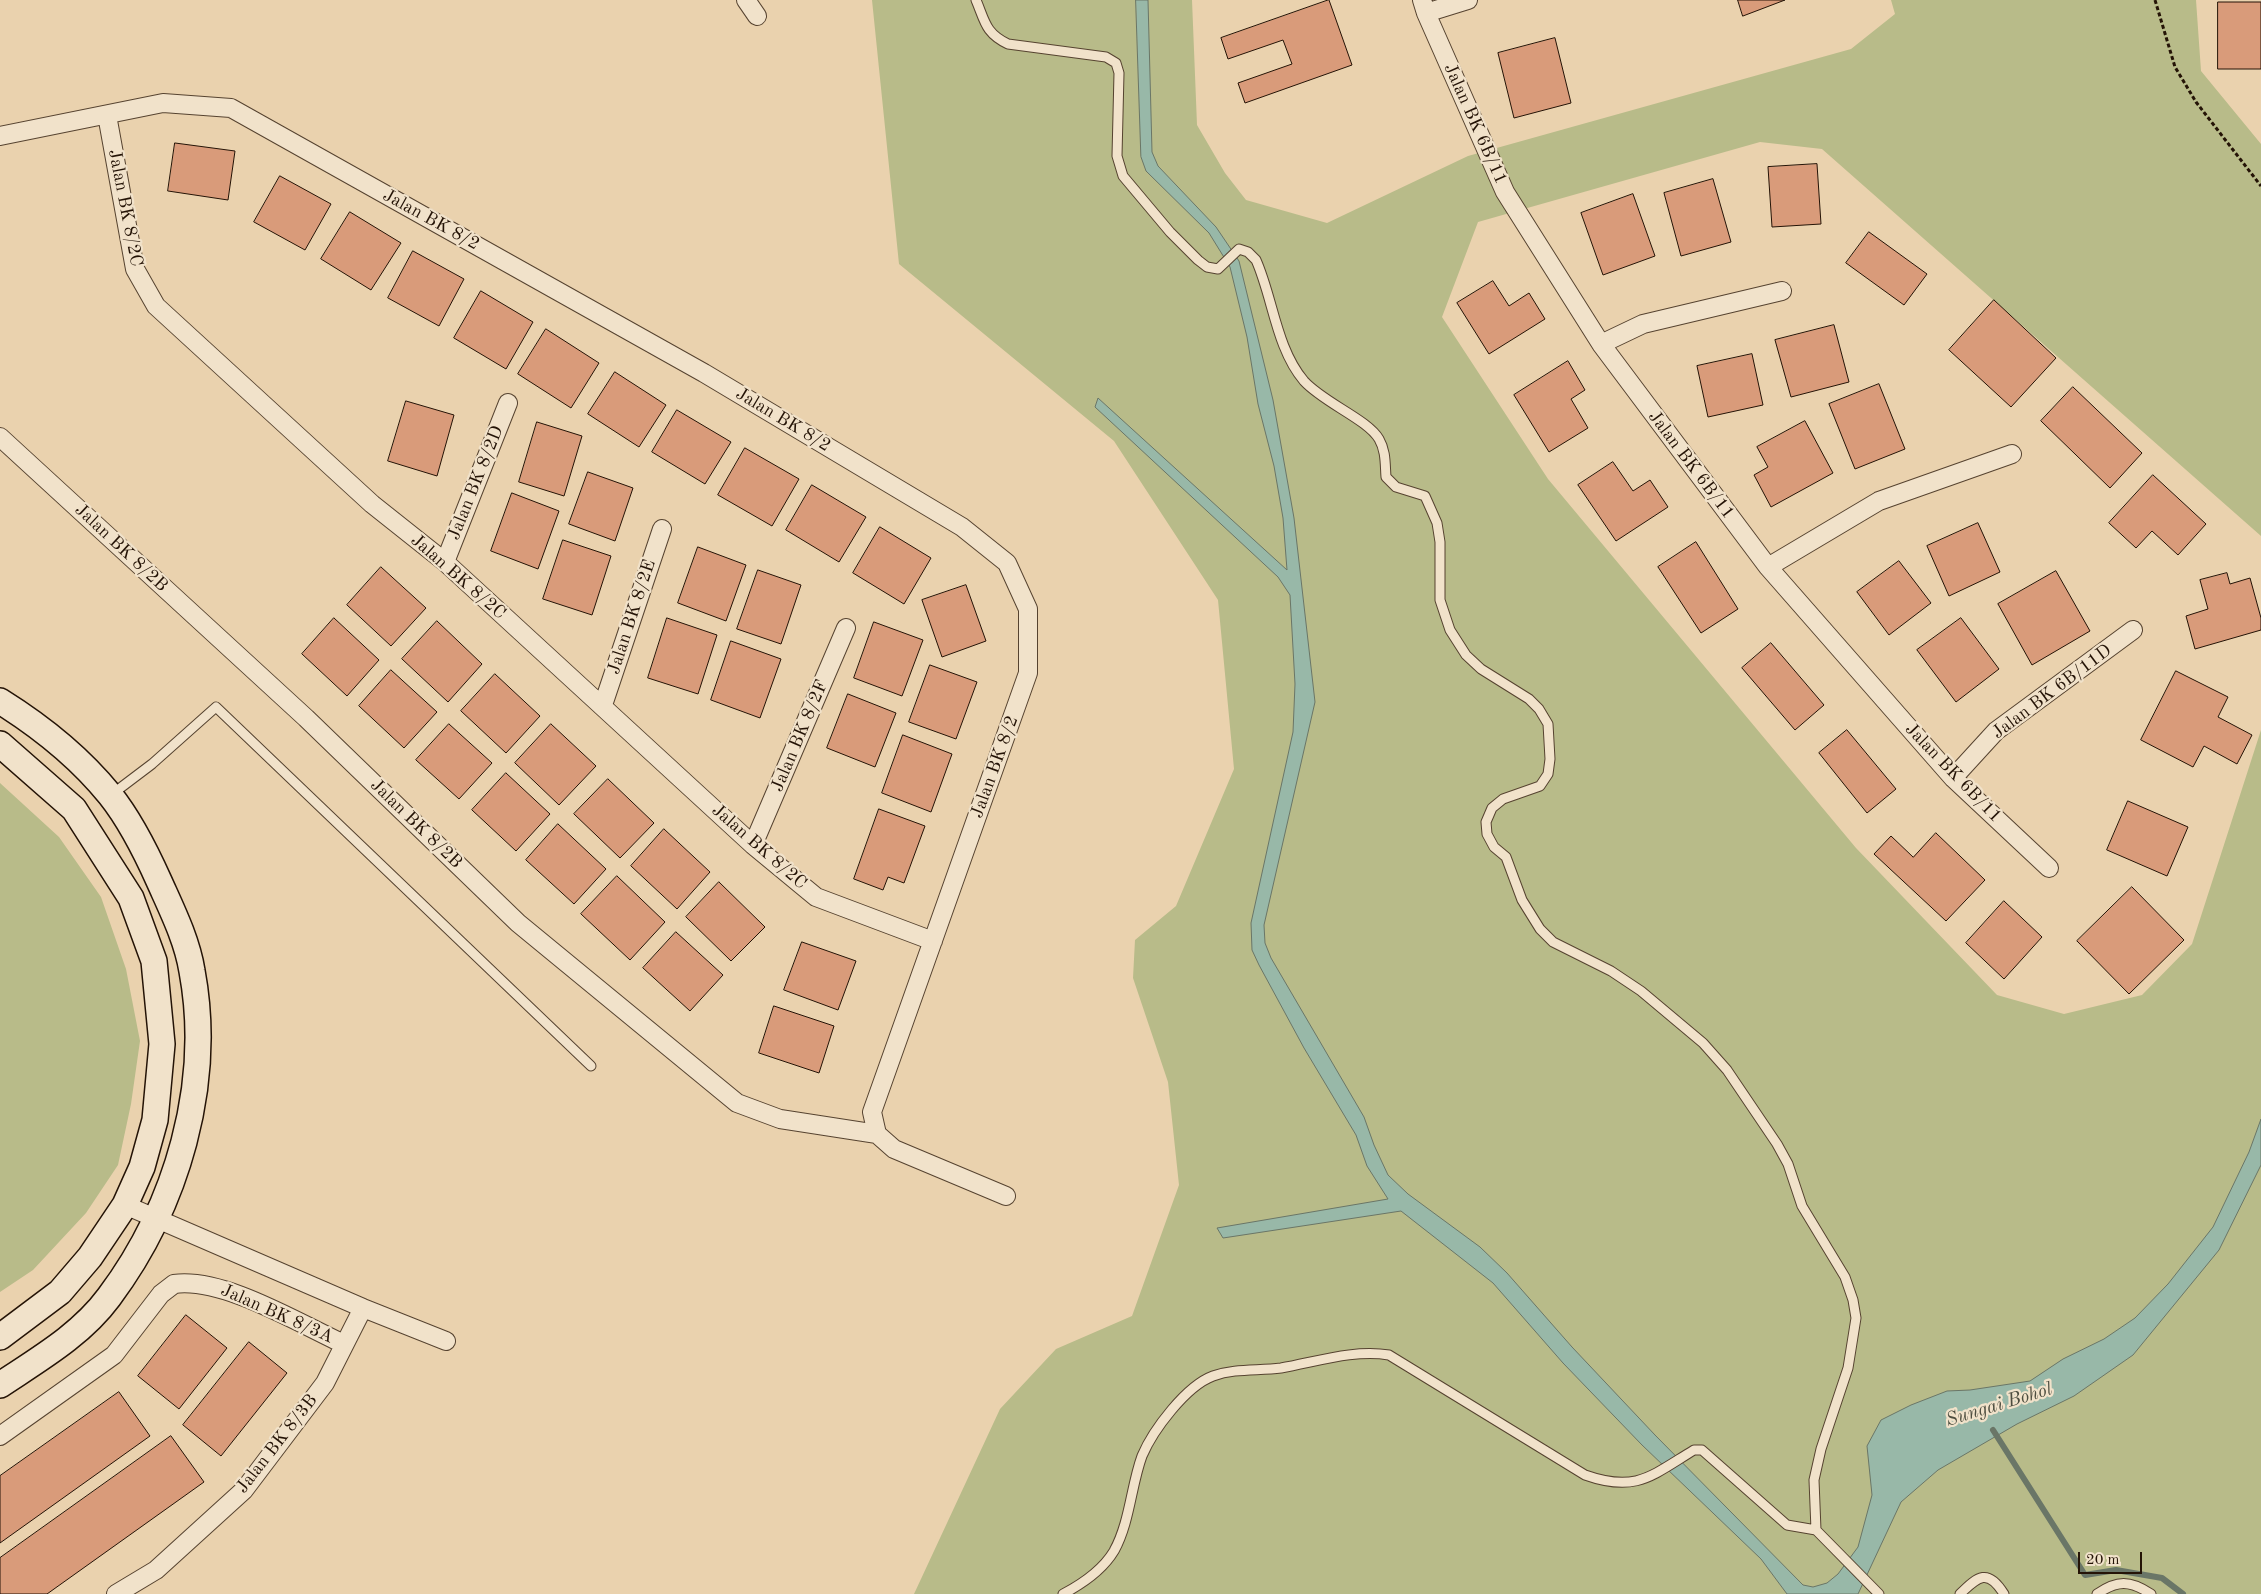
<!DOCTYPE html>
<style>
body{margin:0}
#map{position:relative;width:2261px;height:1594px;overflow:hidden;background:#ead2ae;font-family:"Old Standard TT",serif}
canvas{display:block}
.scale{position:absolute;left:2078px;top:1552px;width:64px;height:22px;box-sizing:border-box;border:2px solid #241306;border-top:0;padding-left:6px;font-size:15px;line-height:18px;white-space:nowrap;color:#241306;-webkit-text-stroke:4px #f1e2ca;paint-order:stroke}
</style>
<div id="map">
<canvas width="2261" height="1594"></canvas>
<div class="scale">20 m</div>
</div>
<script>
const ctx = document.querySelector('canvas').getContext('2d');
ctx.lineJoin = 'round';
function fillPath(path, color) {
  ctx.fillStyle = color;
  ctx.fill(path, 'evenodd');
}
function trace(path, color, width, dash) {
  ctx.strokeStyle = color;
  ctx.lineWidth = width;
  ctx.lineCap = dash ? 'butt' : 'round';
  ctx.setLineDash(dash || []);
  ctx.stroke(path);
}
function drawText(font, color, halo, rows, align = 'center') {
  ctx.font = font + ' "Old Standard TT",serif';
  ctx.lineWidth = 4.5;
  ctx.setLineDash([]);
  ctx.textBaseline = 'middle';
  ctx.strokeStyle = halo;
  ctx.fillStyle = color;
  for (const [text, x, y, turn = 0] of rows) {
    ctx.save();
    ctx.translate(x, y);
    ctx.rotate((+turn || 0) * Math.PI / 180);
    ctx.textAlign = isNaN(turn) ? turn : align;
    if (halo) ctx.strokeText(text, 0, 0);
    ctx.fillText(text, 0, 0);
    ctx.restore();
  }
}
const green = new Path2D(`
 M872 0H1192L1197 125 1225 173 1246 200 1327 223 1468 156 1851 49 1895 14 1891 0H2196L2201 71 2261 144V536L1822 149 1760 142 1478 222 1442 317 1548 479 1856 848 1997 995 2064 1014 2142 995 2192 944 2261 730V1594H914L1000 1409 1056 1349 1132 1316 1179 1185 1168 1082 1133 978 1135 940 1176 906 1234 769 1218 600 1114 441 899 264Z
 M0 783 59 837 101 897 126 969 140 1041 131 1104 118 1165 86 1213 33 1270 0 1292Z`);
const water = new Path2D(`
 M1136 0H1148L1152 152 1158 166 1216 227 1239 261 1273 400 1294 518 1315 702 1264 925 1265 943 1271 958 1364 1117 1374 1145 1388 1175 1408 1194 1480 1247 1507 1273 1572 1347 1655 1435 1803 1585 1813 1587 1827 1583 1838 1574 1858 1547 1872 1495 1867 1446 1881 1420 1911 1405 1947 1391 1970 1390 2030 1381 2063 1359 2104 1339 2135 1318 2168 1284 2213 1227 2249 1152 2261 1119V1165L2219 1250 2133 1355 2074 1396 2017 1424 1938 1470 1901 1502 1858 1594H1787L1761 1559 1642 1445 1563 1363 1493 1283 1401 1211 1223 1238 1217 1228 1388 1199 1367 1166 1356 1135 1304 1048 1259 965 1252 950 1251 923 1293 732 1295 684 1290 595 1278 577 1095 407 1098 398 1287 570 1283 518 1274 466 1258 404 1247 337 1230 267 1209 233 1146 171 1141 157Z`);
const stream = new Path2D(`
 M1993 1430 2085 1575 2116 1570 2162 1578 2183 1594`);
const building = new Path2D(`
 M1329 0 1352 65 1245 103 1238 83 1292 64 1283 40 1228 59 1221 38Z
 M1738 0H1785L1743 16Z
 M2218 2H2261V69H2218Z
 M1555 38 1571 103 1514 118 1498 53Z
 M175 143 235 151 228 200 168 191Z
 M1817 164 1821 224 1772 227 1768 167Z
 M280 176 331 204 305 250 254 222Z
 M1713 179 1731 242 1681 256 1664 193Z
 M1633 194 1655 256 1603 275 1581 213Z
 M350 212 401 243 371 290 321 259Z
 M1869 232 1927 274 1904 305 1846 263Z
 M413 251 464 279 439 326 388 298Z
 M1493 281 1509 306 1529 293 1545 319 1489 354 1457 303Z
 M481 291 533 322 506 369 454 338Z
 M1994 300 2056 358 2011 407 1949 350Z
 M1834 325 1849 382 1791 397 1775 340Z
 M546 329 599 363 571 408 518 374Z
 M1752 354 1763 405 1708 417 1697 366Z
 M1568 361 1585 390 1571 399 1588 428 1549 452 1514 395Z
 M615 372 666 405 639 447 588 414Z
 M1879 384 1905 449 1855 469 1829 404Z
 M2073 387 2142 453 2110 488 2041 421Z
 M406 401 454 415 437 476 388 461Z
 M677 410 731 442 705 484 652 452Z
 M1805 421 1833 473 1771 507 1754 475 1768 467 1757 447Z
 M537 422 582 436 564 496 519 482Z
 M745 448 799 479 772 526 718 495Z
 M1613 462 1633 491 1650 480 1668 507 1616 541 1578 485Z
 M588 472 633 488 615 541 569 524Z
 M2153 475 2206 524 2178 555 2152 531 2136 548 2109 523Z
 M812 485 866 517 839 562 786 530Z
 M512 493 559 511 538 569 491 551Z
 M1978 523 2000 572 1949 596 1927 546Z
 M880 527 931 558 904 604 853 573Z
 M563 540 611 556 592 615 543 599Z
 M1696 542 1738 609 1701 633 1658 567Z
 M698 547 746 565 726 621 678 603Z
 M1899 561 1931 603 1889 635 1857 592Z
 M381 567 426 608 391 646 347 605Z
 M758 570 801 585 781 644 737 629Z
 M2056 571 2090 631 2032 665 1998 604Z
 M2227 573 2230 584 2250 578 2261 618V630L2195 649 2186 616 2208 609 2200 580Z
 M966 585 986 641 942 657 922 600Z
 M334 618 379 660 347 696 302 654Z
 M667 618 717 635 698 694 648 678Z
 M1961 618 1999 669 1956 702 1917 650Z
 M437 621 482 664 448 702 402 659Z
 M874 622 923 640 902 696 854 678Z
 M731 641 781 659 760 718 711 700Z
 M1771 643 1824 705 1795 730 1742 668Z
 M930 665 977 682 956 739 909 722Z
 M391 670 437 712 404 748 359 706Z
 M2176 671 2228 697 2218 717 2252 735 2237 764 2204 746 2193 767 2141 740Z
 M495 674 540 716 506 753 461 711Z
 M848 694 896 713 875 767 827 748Z
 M449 724 492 763 459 799 416 760Z
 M551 724 596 766 559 805 515 763Z
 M1847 730 1896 789 1867 813 1819 753Z
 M903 735 952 754 931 812 882 793Z
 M506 773 550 814 516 851 472 810Z
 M608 779 654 823 620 858 574 814Z
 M2128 801 2188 827 2167 876 2107 850Z
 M879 809 925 826 904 883 888 877 883 890 854 879Z
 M558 824 606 869 574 904 526 860Z
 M664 829 710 872 677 909 631 866Z
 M1936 833 1985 880 1946 921 1874 854 1891 836 1913 857Z
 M617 876 665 922 630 960 581 914Z
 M719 882 765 927 731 961 686 917Z
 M2132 887 2184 940 2129 994 2077 941Z
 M2004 901 2042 937 2004 979 1966 943Z
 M676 932 723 975 690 1011 643 968Z
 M802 942 856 961 838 1010 784 990Z
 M774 1006 834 1026 819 1073 759 1053Z
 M186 1315 227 1348 179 1409 138 1376Z
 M249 1342 287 1373 221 1456 183 1425Z
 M119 1392 150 1436 0 1543V1476Z
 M171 1436 204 1482 47 1594H0V1558Z`);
const path = new Path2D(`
 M2155 0 2175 67 2196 102 2261 186`);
const lane = new Path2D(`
 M976 0C985 21 985 33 1008 44L1106 57 1116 63 1119 73 1117 156 1123 176 1170 232 1198 260 1207 267 1218 269 1239 249 1248 252 1256 260C1273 298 1276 348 1304 381 1324 403 1367 419 1379 439 1386 451 1385 464 1386 477L1396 487 1425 496 1437 523 1440 542V600L1450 630 1466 655 1481 669 1529 699 1539 709 1548 724 1550 759 1548 774 1540 786 1503 799 1492 808 1486 822 1487 834 1494 847 1506 857 1522 900 1540 929 1553 942 1611 971 1641 991 1703 1043 1727 1070 1777 1144 1788 1164 1802 1206 1845 1277 1853 1300 1856 1318 1848 1368 1821 1449 1814 1480 1816 1530
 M111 795 152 764 216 707 591 1066
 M1063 1594C1082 1584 1102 1571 1114 1551 1130 1522 1131 1486 1142 1456 1153 1430 1186 1386 1213 1376 1235 1368 1258 1371 1281 1368 1316 1362 1354 1349 1389 1355L1585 1475C1636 1493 1651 1476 1694 1450H1702L1787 1525 1816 1530 1879 1594
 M1960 1594C1978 1576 1988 1568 2004 1594
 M2097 1594C2117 1580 2130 1580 2151 1594`);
const street = new Path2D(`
 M746 0 757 16
 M1422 0 1426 13 1505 192 1601 344 1768 567 1953 778 2049 868
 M1426 13 1468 0
 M107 115 135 269 156 306 372 504 445 562 753 845 816 897 933 941
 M0 136 163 103 231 108 704 373 962 527 1007 563 1028 609V673L872 1112 877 1134
 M1601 344 1643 324 1782 291
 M0 437 306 718 518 923 737 1103 780 1119 877 1134
 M445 562 508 403
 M1768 567 1879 501 2012 454
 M603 705 662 529
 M1953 778 1996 731 2133 630
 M753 845 846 628
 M877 1134 894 1149 1006 1196
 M125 1205 363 1308 446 1341
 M0 1436 114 1355 161 1294 174 1284C223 1277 298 1323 344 1344
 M116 1594 156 1570 244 1490 325 1383 363 1308`);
const secondary = new Path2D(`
 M0 701C40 726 80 758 110 795 130 820 146 852 159 881 172 910 187 940 192 971 213 1084 177 1206 109 1297 81 1335 39 1359 0 1385
 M0 744 74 809 131 898 154 961 162 1044 155 1120 142 1167 125 1205 90 1257 60 1292 0 1337`);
const streetNames = [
 ["Jalan BK 6B/11",1475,124,66],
 ["Jalan BK 8/2C",125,208,79],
 ["Jalan BK 8/2",431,220,29],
 ["Jalan BK 8/2",783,420,31],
 ["Jalan BK 6B/11",1691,465,53],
 ["Jalan BK 8/2D",476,483,-68],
 ["Jalan BK 8/2B",121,548,43],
 ["Jalan BK 8/2C",458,577,41],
 ["Jalan BK 8/2E",632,617,-72],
 ["Jalan BK 6B/11D",2052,692,-37],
 ["Jalan BK 8/2F",800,736,-67],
 ["Jalan BK 8/2",995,767,-70],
 ["Jalan BK 6B/11",1953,773,46],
 ["Jalan BK 8/2B",416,824,44],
 ["Jalan BK 8/2C",759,847,41],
 ["Jalan BK 8/3A",277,1314,24],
 ["Jalan BK 8/3B",277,1444,-52]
];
const waterNames = [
 ["Sungai Bohol",1999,1405,-17]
];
fillPath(green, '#b8bb89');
fillPath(water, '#98b8a8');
trace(water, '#6a7667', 1);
trace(stream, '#6a7667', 6);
fillPath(building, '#d99b7a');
trace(building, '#241306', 1);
trace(lane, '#564330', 11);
trace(street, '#564330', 20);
trace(secondary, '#241306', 28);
trace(path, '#241306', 3, [4, 2.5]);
trace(lane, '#f1e2ca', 9);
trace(street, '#f1e2ca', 18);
trace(secondary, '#f1e2ca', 25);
drawText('18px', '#241306', '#f1e2ca', streetNames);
drawText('italic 19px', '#4d4d3f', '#f1e2ca', waterNames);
</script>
